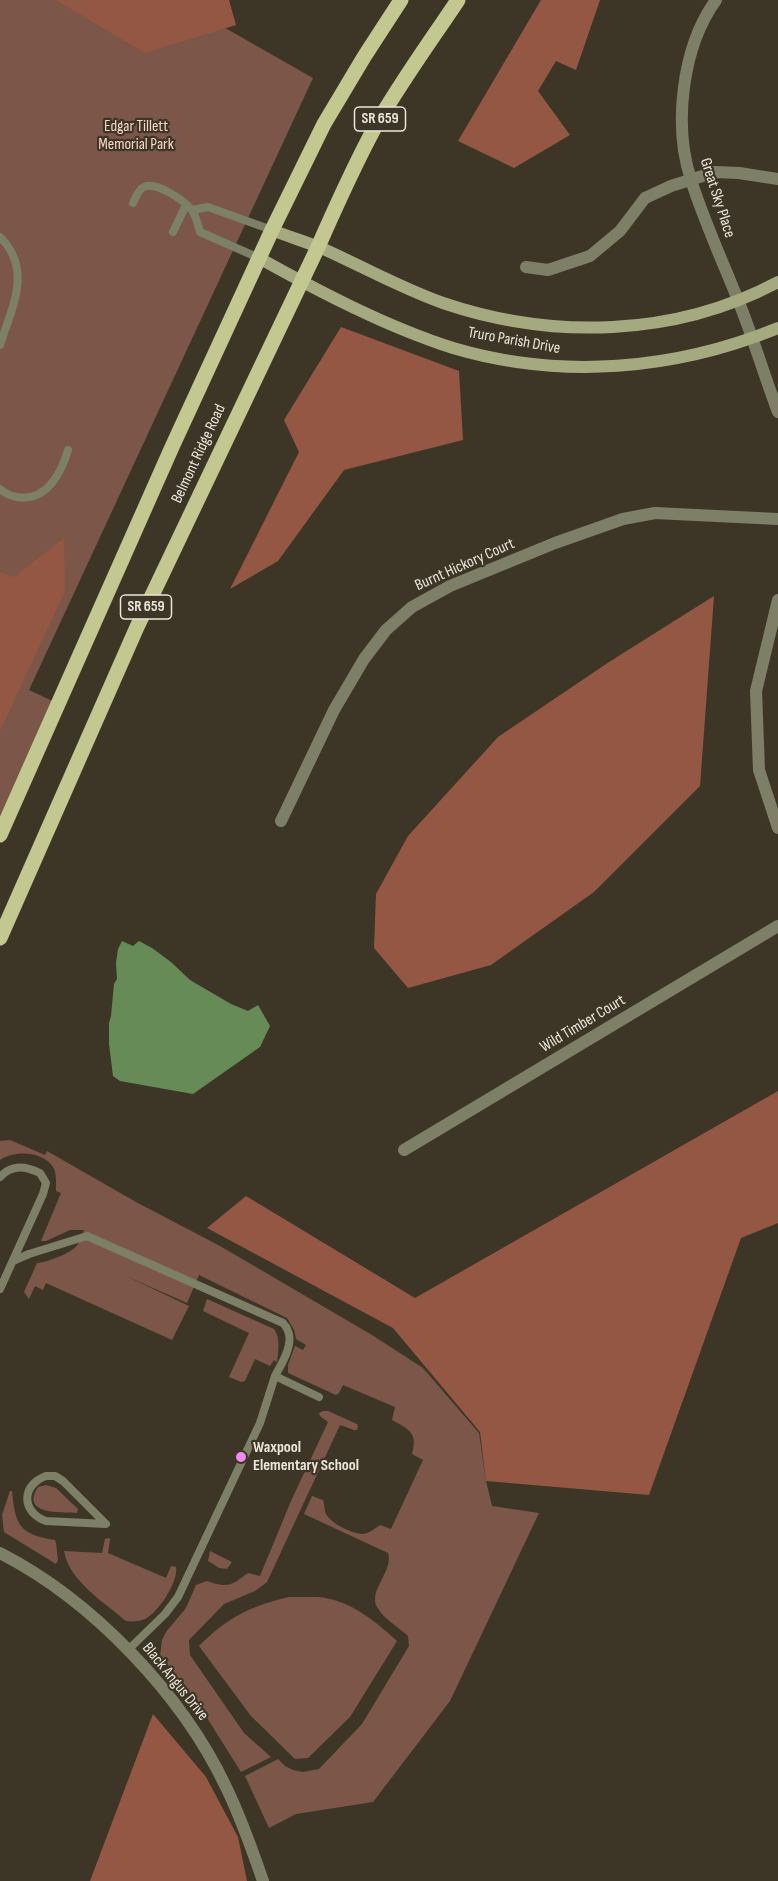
<!DOCTYPE html>
<style>
body{margin:0}
canvas{display:block;background:#3d3626}
</style>
<canvas width="778" height="1881"></canvas>
<script>
const ctx = document.querySelector('canvas').getContext('2d');
ctx.lineJoin = 'round';
function fillPath(path, color) {
  ctx.fillStyle = color;
  ctx.fill(path, 'evenodd');
}
function trace(path, color, width, dash) {
  ctx.strokeStyle = color;
  ctx.lineWidth = width;
  ctx.lineCap = dash ? 'butt' : 'round';
  ctx.setLineDash(dash || []);
  ctx.stroke(path);
}
function drawText(font, color, halo, rows, align = 'center') {
  ctx.font = font + ' "Sofia Sans Condensed",sans-serif';
  ctx.lineWidth = 4.5;
  ctx.setLineDash([]);
  ctx.textBaseline = 'middle';
  ctx.strokeStyle = halo;
  ctx.fillStyle = color;
  for (const [text, x, y, turn = 0] of rows) {
    ctx.save();
    ctx.translate(x, y);
    ctx.rotate((+turn || 0) * Math.PI / 180);
    ctx.textAlign = isNaN(turn) ? turn : align;
    if (halo) ctx.strokeText(text, 0, 0);
    ctx.fillText(text, 0, 0);
    ctx.restore();
  }
}
const green = new Path2D(`
 M0 0H176L313 78 29 690 63 706 0 838Z
 M10 1140 45 1155 47 1151 136 1202 220 1246 372 1335 423 1368 479 1433 486 1481 492 1506 539 1513 450 1701 373 1802 296 1814 269 1828 245 1776 278 1759 285 1766 293 1770 303 1772 319 1769 362 1724 409 1646 408 1636C398 1627 383 1618 377 1607 368 1591 394 1570 388 1553L304 1514 312 1496 323 1500C325 1505 324 1510 326 1514 331 1524 353 1534 363 1534 370 1533 374 1529 380 1525L391 1529 423 1460 412 1454C418 1433 409 1429 392 1420L395 1407 343 1385 339 1393 336 1395 288 1373V1365L295 1346 303 1350 306 1345 296 1339 294 1330 287 1318 199 1275 187 1303 126 1276 189 1306 172 1340 46 1283 43 1290 35 1286 29 1299 24 1292 37 1263C47 1262 73 1253 78 1244 81 1240 82 1234 84 1230H70L46 1241H41L61 1193 56 1191C56 1183 57 1174 53 1167 43 1151 14 1150 0 1160V1141Z
 M207 1299 274 1329C281 1339 278 1351 277 1362L274 1360 270 1366 255 1359 245 1381 241 1382 229 1377 249 1333 203 1311Z
 M323 1411H328L357 1424 358 1427 357 1430H354L340 1425 267 1582 255 1591 224 1604 189 1640 190 1655 244 1733 271 1757 241 1772 197 1702 160 1656 162 1640 166 1632 186 1608 196 1585 207 1581C228 1588 231 1586 248 1573L260 1576 291 1501 328 1422 320 1416 319 1413Z
 M46 1485 56 1488 78 1509 77 1513C61 1512 20 1515 38 1487Z
 M10 1491H12C15 1525 20 1535 55 1540L56 1543 58 1560 56 1564 4 1532 2 1515Z
 M109 1538 110 1539 108 1553 166 1578 171 1566 176 1567C179 1581 158 1613 145 1619 140 1621 132 1622 126 1621 104 1602 69 1581 64 1551L102 1553 105 1539Z
 M210 1551 232 1562 227 1569 219 1568 208 1561Z
 M289 1597C298 1597 308 1597 317 1597 349 1599 375 1621 397 1641L350 1717 308 1758 295 1759 251 1716 199 1646C227 1618 250 1606 289 1597Z`);
const forest = new Path2D(`
 M56 0H229L236 25 145 53Z
 M541 0H600L576 70 556 61 538 91 570 135 514 168 458 141Z
 M341 327 459 371 463 440 344 470 278 561 230 589 299 452 284 420Z
 M64 538 65 591 0 731V572L14 577Z
 M714 596 700 786 594 892 491 965 408 988 374 948 376 894 408 836 498 737 609 662Z
 M778 1091V1223L741 1238 649 1495 486 1481 480 1432 393 1328 207 1228 246 1196 415 1298Z
 M153 1714 206 1777 238 1837 247 1881H90Z`);
const water = new Path2D(`
 M122 941 133 946 139 941 152 948 171 962 190 980 231 1004 248 1011 258 1005 270 1026 260 1047 193 1094 120 1081 113 1076 109 1044V1023L111 1016 114 984 117 979 116 963 118 949Z`);
const lane = new Path2D(`
 M133 203C136 197 138 190 144 187 156 181 183 200 191 209 196 215 198 225 200 232L259 258
 M192 210 208 207 272 230
 M173 232 186 205
 M0 237C33 270 12 307 0 345
 M0 489C6 494 10 496 17 497 46 502 61 474 68 450
 M0 1177C12 1164 25 1166 40 1173L46 1183 43 1194 0 1289
 M13 1261 29 1254 87 1236 283 1323C285 1325 287 1328 288 1331 294 1345 281 1365 275 1376
 M46 1476H55L63 1481 106 1524 46 1521C21 1512 21 1485 46 1476Z
 M128 1650 165 1614 178 1597 260 1423 275 1376 319 1397`);
const street = new Path2D(`
 M716 0C682 47 673 125 691 180 704 221 722 260 738 300 753 337 764 375 778 412
 M526 267 548 270 590 256 620 231 645 198 671 186 715 172 739 173 778 179
 M778 600 756 691 759 770 778 828
 M281 821 334 710 364 659 386 630 412 607 450 586 555 543 623 519 655 513 778 519
 M404 1150 778 926
 M0 1553C92 1600 182 1694 226 1787 241 1818 252 1849 263 1881`);
const secondary = new Path2D(`
 M272 230C287 236 303 241 319 247 360 265 400 288 443 303 552 340 675 337 778 282
 M259 258C320 292 387 327 453 348 561 380 675 370 778 328`);
const primary = new Path2D(`
 M0 835 172 447 272 230 324 124 364 57 401 0
 M0 938 137 627 318 247C336 206 354 166 375 127 400 83 430 42 458 0`);
const markers = [
 [241,1457,6,"#f08bf5"]
];
const shields = [
 [380,119,51],
 [146,607,51]
];
const shieldNames = [
 ["SR 659",380,119],
 ["SR 659",146,607]
];
const parkNames = [
 ["Edgar Tillett",136,127],
 ["Memorial Park",136,145]
];
const streetNames = [
 ["Great Sky Place",717,198,72],
 ["Truro Parish Drive",514,341,10],
 ["Belmont Ridge Road",199,454,-65],
 ["Burnt Hickory Court",465,565,-24],
 ["Wild Timber Court",583,1024,-31],
 ["Black Angus Drive",175,1682,51]
];
const poiNames = [
 ["Waxpool",253,1448],
 ["Elementary School",253,1466]
];
fillPath(green, '#7b5649');
fillPath(forest, '#935743');
fillPath(water, '#668b57');
trace(lane, '#7d8066', 8);
trace(street, '#7d8066', 12);
trace(secondary, '#a5a97f', 12);
trace(primary, '#c3c891', 15);
for (const [x, y, r, color] of markers) {
  const dot = new Path2D();
  dot.arc(x, y, r, 0, 2 * Math.PI);
  ctx.fillStyle = color;
  ctx.fill(dot);
  trace(dot, '#3d3626', 2);
}
for (const [x, y, w] of shields) {
  const box = new Path2D();
  box.roundRect(x - w / 2, y - 12, w, 24, 4.5);
  ctx.fillStyle = '#3d3626';
  ctx.fill(box);
  trace(box, '#eae6db', 1.5);
}
drawText('bold 15px', '#eae6db', null, shieldNames);
drawText('16px', '#fbd4c8', '#3d3626', parkNames);
drawText('16px', '#eae6db', '#3d3626', streetNames);
drawText('bold 16px', '#eae6db', '#3d3626', poiNames, 'left');
</script>
